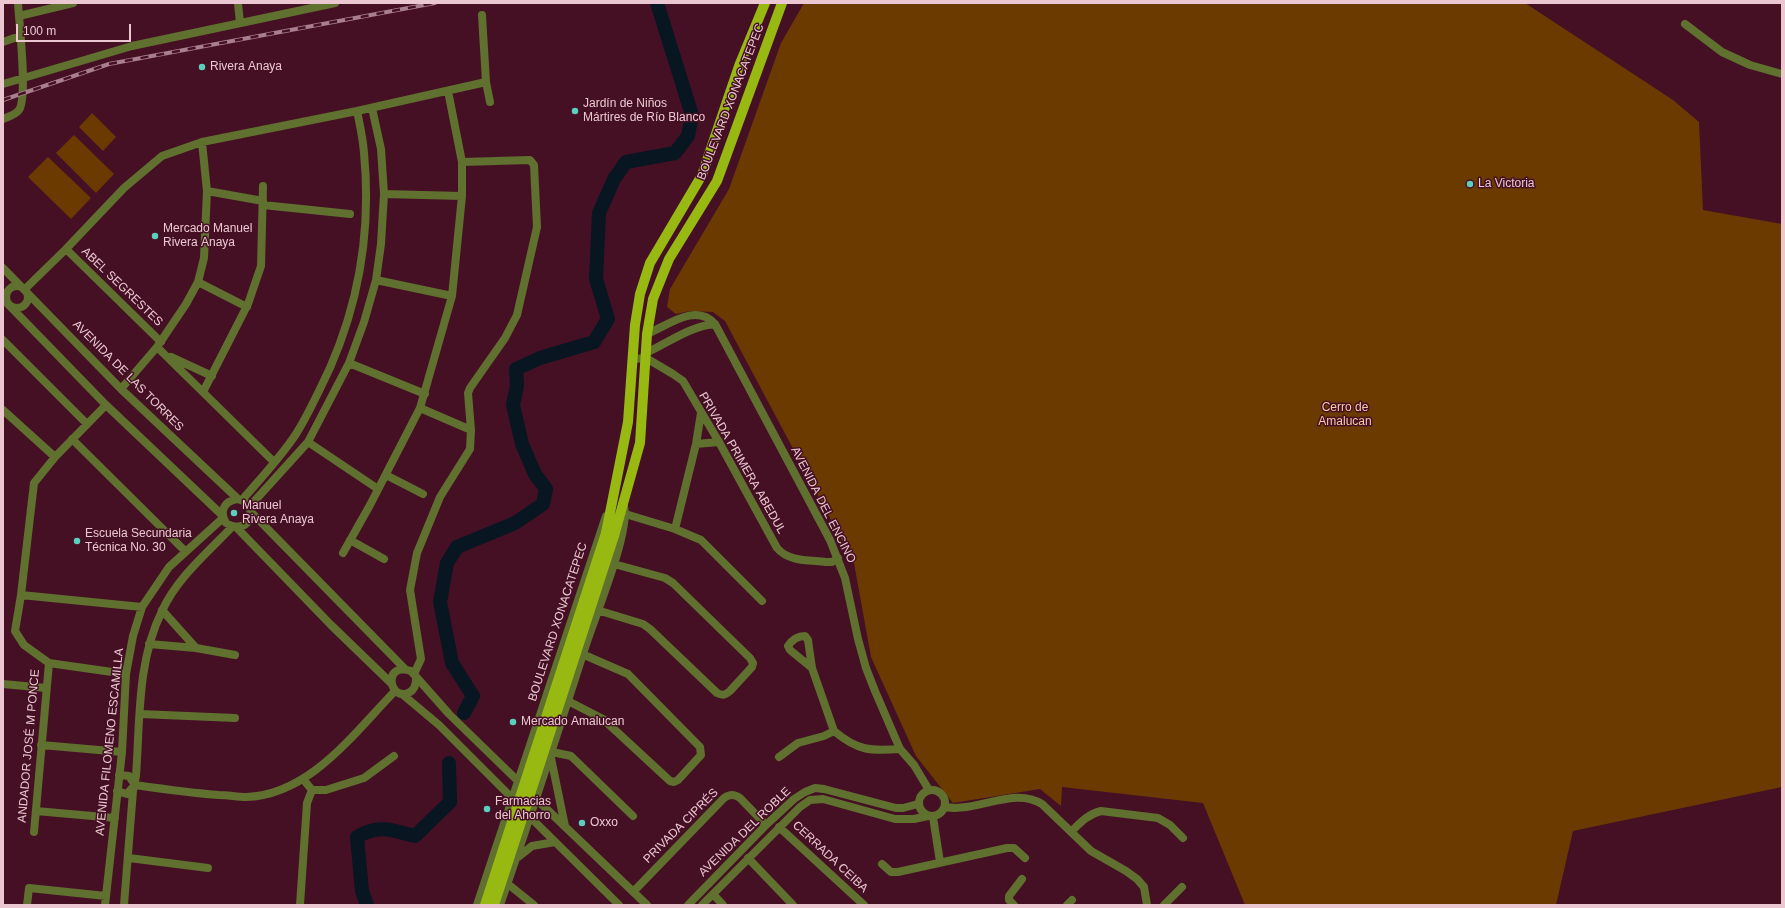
<!DOCTYPE html>
<meta charset="utf-8">
<style>
body{margin:0}
#map{position:relative;width:1785px;height:908px;overflow:hidden;background:#451024;font-family:Arial,sans-serif}
canvas{display:block}
.frame{position:absolute;inset:0;border:4px solid #ebc8d1;pointer-events:none}
.scale{position:absolute;left:16px;top:24px;width:115px;height:18px;box-sizing:border-box;border:2px solid #ebc8d1;border-top:0;padding-left:5px;font-size:12px;line-height:14px;white-space:nowrap;color:#ebc8d1;-webkit-text-stroke:3px #451024;paint-order:stroke}
</style>
<div id="map">
<canvas width="1785" height="908"></canvas>
<div class="frame"></div>
<div class="scale">100 m</div>
</div>
<script>
const ctx = document.querySelector('canvas').getContext('2d');
ctx.lineJoin = 'round';
function fillPath(path, color) {
  ctx.fillStyle = color;
  ctx.fill(path, 'evenodd');
}
function trace(path, color, width, dash) {
  ctx.strokeStyle = color;
  ctx.lineWidth = width;
  ctx.lineCap = dash ? 'butt' : 'round';
  ctx.setLineDash(dash || []);
  ctx.stroke(path);
}
function drawText(font, color, halo, rows, align = 'center') {
  ctx.font = font + ' Arial,sans-serif';
  ctx.lineWidth = 3;
  ctx.setLineDash([]);
  ctx.textBaseline = 'middle';
  ctx.strokeStyle = halo;
  ctx.fillStyle = color;
  for (const [text, x, y, turn = 0] of rows) {
    ctx.save();
    ctx.translate(x, y);
    ctx.rotate((+turn || 0) * Math.PI / 180);
    ctx.textAlign = isNaN(turn) ? turn : align;
    if (halo) ctx.strokeText(text, 0, 0);
    ctx.fillText(text, 0, 0);
    ctx.restore();
  }
}
const green = new Path2D(`
 M804 3H1525L1673 100 1699 122 1703 210 1782 224V787L1573 831 1556 905H1245L1203 803 1062 787 1061 806 1040 789 953 803 916 756 871 657 854 563 725 321 713 312 690 311 676 314 667 307 670 289 729 189 781 43Z
 M92 113 116 137 103 151 79 127Z
 M74 135 114 174 96 193 56 153Z
 M48 157 91 198 71 219 28 177Z`);
const river = new Path2D(`
 M464 713 473 696 452 663 440 602 447 563 457 547 515 523 543 504 546 489 535 474 522 444 513 405 517 386 516 369 540 358 594 342 608 319 596 279 599 213 614 179 626 162 675 153 688 136 692 115 657 3
 M367 905 362 891 357 837C378 824 392 830 415 836L450 802 449 763`);
const minor = new Path2D(`
 M238 3 240 23
 M482 15 486 82 490 102
 M19 16 73 3
 M1685 24 1722 52 1750 65 1782 74
 M3 42 20 36
 M3 84 132 46 335 3
 M3 119C8 117 15 115 19 110 28 97 19 22 18 3
 M207 191 263 201
 M384 194 462 196
 M263 205 350 214
 M66 249 161 342
 M3 268 121 389 238 499 246 502C259 518 243 534 226 523 219 511 224 501 238 499
 M376 280 452 296
 M198 282 247 307
 M6 297a11 11 0 1 1 22 0a11 11 0 1 1-22 0Z
 M25 289 66 249 124 188 162 156 202 142 357 111 486 82
 M3 299 106 405 222 515
 M647 334C667 326 696 302 715 324L830 540 845 578 858 639 866 668 875 691 900 749 914 765 929 790
 M3 340 87 424
 M157 347 274 462
 M646 353C668 343 690 326 715 324
 M171 357 212 376
 M632 359 646 358 673 374 683 381 719 442 777 548C789 562 809 560 826 562H832L838 558
 M349 363 425 394
 M121 389 157 347 186 304 198 282 204 258 207 191 202 142
 M203 392 248 304 261 266 263 186
 M106 405 55 457 34 483 21 595 15 631 24 645 49 663 126 674
 M420 408 471 430
 M3 410 55 457
 M72 439 185 551
 M308 442 378 489
 M696 444 719 442
 M386 475 423 494
 M242 500C261 478 281 457 296 434 305 420 312 405 319 391 357 316 372 236 364 153 363 139 360 125 357 111
 M250 506 308 442 349 363 364 322 376 280 381 244 384 194 381 149 372 108
 M251 512 405 669
 M622 513 675 529 701 540 762 601
 M236 527 331 625 391 683
 M675 529 696 444 701 413
 M350 540 384 559
 M343 553 370 505 420 408 452 296 462 196V162L448 91
 M21 595 142 607
 M162 610 196 648
 M597 610 643 624 650 629 717 693C723 696 725 695 730 691L752 667 753 663 750 658 673 583 665 578 614 564
 M149 644 196 648 235 655
 M812 668 790 650 788 646C792 640 798 636 805 636L808 640 812 668 834 731
 M414 674 421 659 410 590 417 553 440 497 470 449 471 430 468 393 470 388 505 338 517 315 537 227 534 165 530 160 462 162
 M416 679C416 685 415 689 410 692 390 704 381 661 411 671L449 714 522 785
 M3 684 46 688
 M402 694 439 725 515 801
 M568 701 603 719 670 781 674 782 678 780 701 755 700 747 628 674 582 654
 M140 714 235 718
 M41 745 122 752
 M552 752 571 756 633 816
 M779 757 798 743 824 736 834 731C858 751 870 751 900 749
 M551 758 565 826
 M119 775 129 776 135 785
 M303 779 312 790H326L364 778 394 756
 M135 785C163 789 191 793 219 795 228 795 237 797 246 797 310 795 354 733 395 691
 M919 803a13 13 0 1 1 26 0a13 13 0 1 1-26 0Z
 M117 791 127 794 134 786
 M533 796 647 905
 M945 807C978 813 1013 786 1042 804L1091 851 1126 871 1137 879 1144 887 1147 905
 M36 811 115 818
 M527 814 619 905
 M933 817 940 862
 M779 827 864 905
 M34 832 49 663
 M1071 832C1080 823 1088 814 1101 811L1158 818 1170 825 1183 838
 M518 857 532 846 555 842
 M129 858 208 868
 M748 858 793 905
 M882 864 891 872H898L1007 848H1014L1025 858
 M508 884 534 905
 M633 892 724 798C730 794 734 794 740 798L766 825
 M713 894 723 905
 M27 905 29 888 106 896
 M105 905 122 752 126 674 133 636 142 607 169 567 223 518
 M124 905 133 791 136 776C140 721 137 661 162 611 177 578 207 553 232 527
 M300 905 307 803 312 790
 M477 905 606 516
 M500 905C529 822 556 738 583 654 592 623 631 532 624 506
 M688 905 766 825 794 799 805 792 815 788 824 789 896 808H903L918 804
 M702 905 800 807 810 800 823 799 895 819H914L928 816
 M1014 905 1009 900V896L1022 879
 M1067 905 1072 900
 M1164 905 1182 887`);
const major = new Path2D(`
 M606 533 628 422 635 325 640 294 650 263 702 175 739 66 765 3
 M614 536 640 443 647 334 653 299 669 259 717 181 782 3`);
const rail = new Path2D(`
 M3 100 109 64 435 3`);
const majorBridge = new Path2D(`
 M485 905 606 533
 M494 905 614 536`);
const markers = [
 [202,67,4,"#5bcebc"],
 [575,111,4,"#5bcebc"],
 [1470,184,4,"#5bcebc"],
 [155,236,4,"#5bcebc"],
 [234,513,4,"#5bcebc"],
 [77,541,4,"#5bcebc"],
 [513,722,4,"#5bcebc"],
 [487,809,4,"#5bcebc"],
 [582,823,4,"#5bcebc"]
];
const poiNames = [
 ["Rivera Anaya",210,67],
 ["Jardín de Niños",583,104],
 ["Mártires de Río Blanco",583,118],
 ["La Victoria",1478,184],
 ["Mercado Manuel",163,229],
 ["Rivera Anaya",163,243],
 ["Manuel",242,506],
 ["Rivera Anaya",242,520],
 ["Escuela Secundaria",85,534],
 ["Técnica No. 30",85,548],
 ["Mercado Amalucan",521,722],
 ["Farmacias",495,802],
 ["del Ahorro",495,816],
 ["Oxxo",590,823]
];
const streetNames = [
 ["BOULEVARD XONACATEPEC",731,102,-69],
 ["ABEL SEGRESTES",122,287,44],
 ["AVENIDA DE LAS TORRES",128,376,45],
 ["PRIVADA PRIMERA ABEDUL",742,463,60],
 ["AVENIDA DEL ENCINO",823,505,63],
 ["BOULEVARD XONACATEPEC",558,622,-72],
 ["AVENIDA FILOMENO ESCAMILLA",110,742,-84],
 ["ANDADOR JOSÉ M PONCE",29,746,-85],
 ["PRIVADA CIPRÉS",681,826,-45],
 ["AVENIDA DEL ROBLE",745,832,-44],
 ["CERRADA CEIBA",830,857,43]
];
const parkNames = [
 ["Cerro de",1345,408],
 ["Amalucan",1345,422]
];
fillPath(green, '#6a3a00');
trace(river, '#081621', 14);
trace(minor, '#5f702f', 8);
trace(major, '#98b812', 10);
trace(rail, '#a97f8d', 4);
trace(rail, '#451024', 2.5, [8]);
trace(majorBridge, '#98b812', 10);
for (const [x, y, r, color] of markers) {
  const dot = new Path2D();
  dot.arc(x, y, r, 0, 2 * Math.PI);
  ctx.fillStyle = color;
  ctx.fill(dot);
  trace(dot, '#451024', 1.5);
}
drawText('12px', '#ebc8d1', '#451024', poiNames, 'left');
drawText('12px', '#ebc8d1', '#451024', streetNames);
drawText('12px', '#f7cba7', '#451024', parkNames);
</script>
